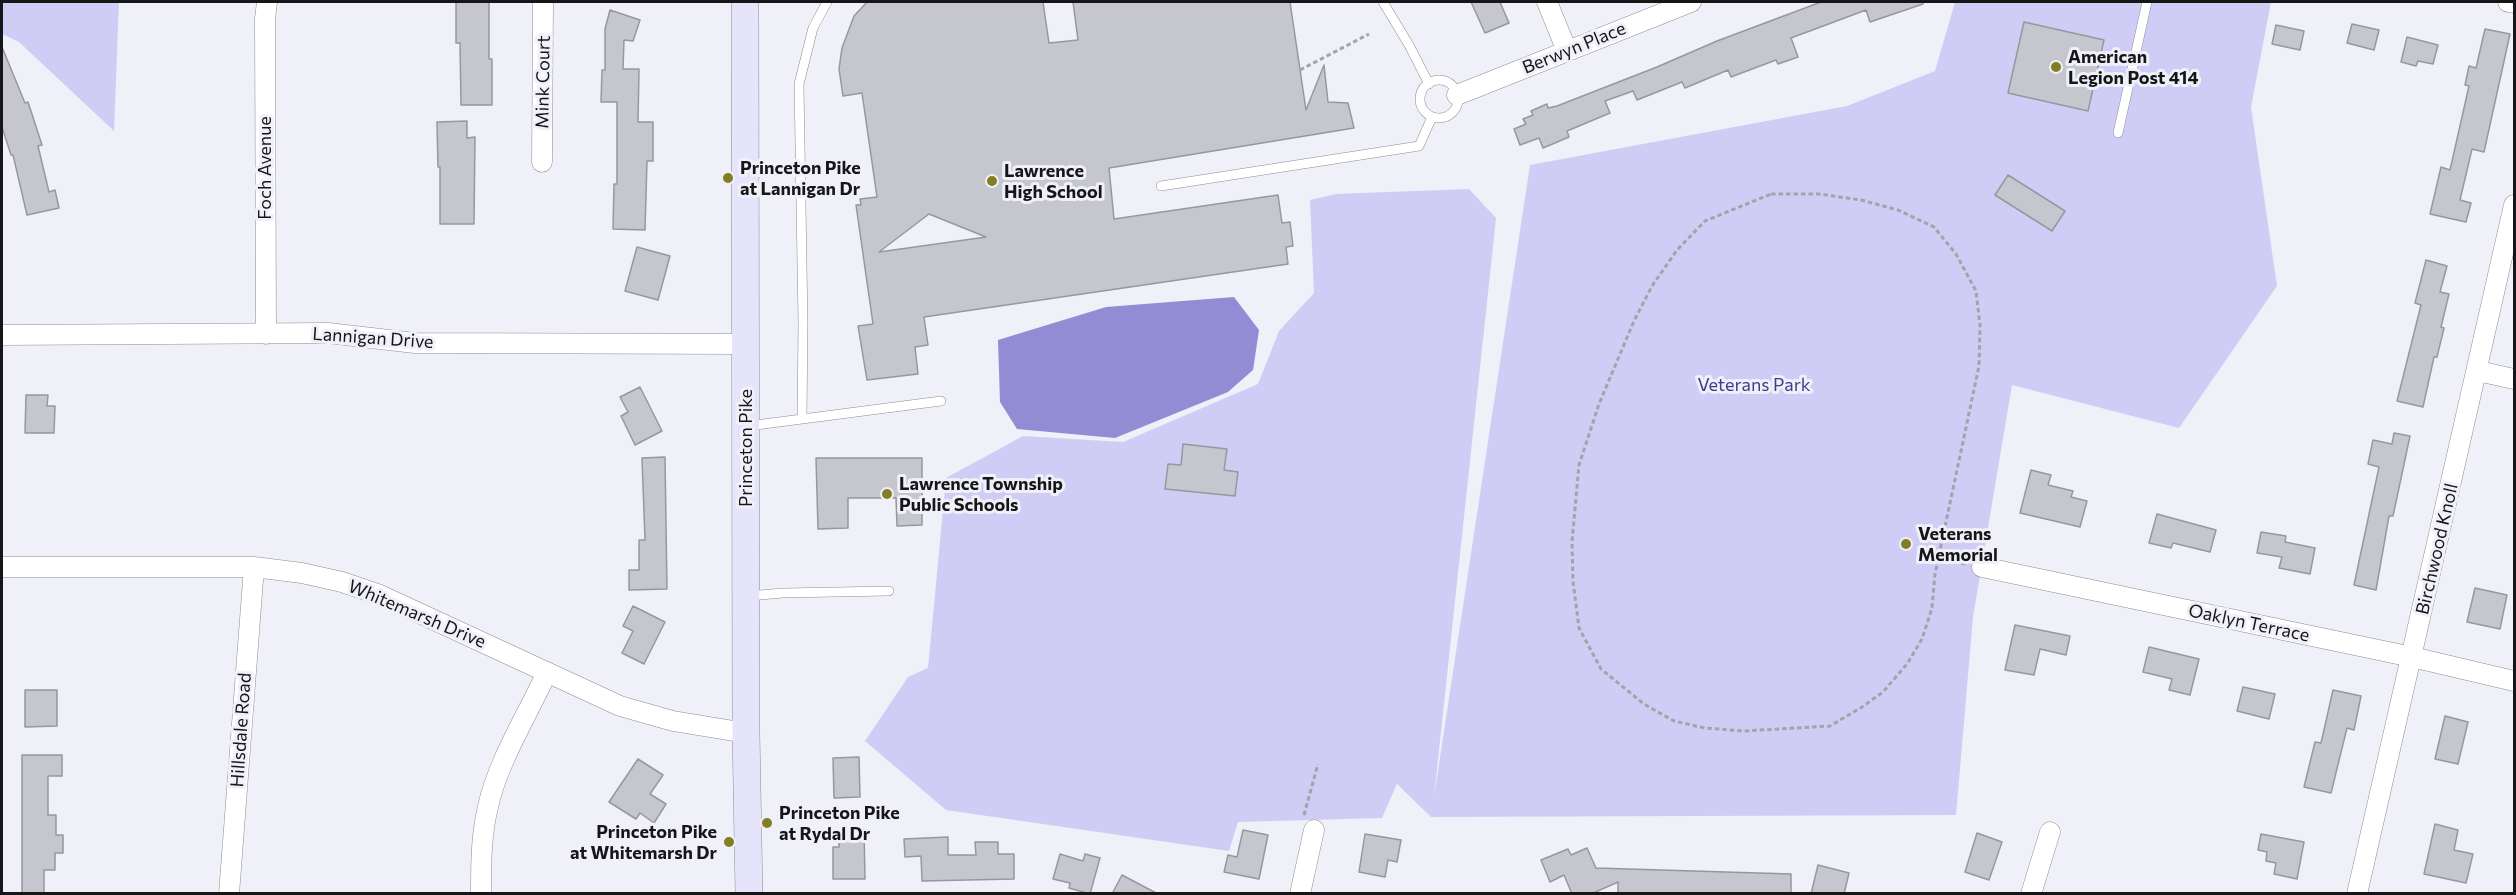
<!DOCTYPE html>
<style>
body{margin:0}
#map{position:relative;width:2516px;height:895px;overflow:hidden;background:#f0f0f8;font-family:Commissioner,sans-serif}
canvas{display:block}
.frame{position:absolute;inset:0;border:3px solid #161619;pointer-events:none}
</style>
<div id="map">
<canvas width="2516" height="895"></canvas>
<div class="frame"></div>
</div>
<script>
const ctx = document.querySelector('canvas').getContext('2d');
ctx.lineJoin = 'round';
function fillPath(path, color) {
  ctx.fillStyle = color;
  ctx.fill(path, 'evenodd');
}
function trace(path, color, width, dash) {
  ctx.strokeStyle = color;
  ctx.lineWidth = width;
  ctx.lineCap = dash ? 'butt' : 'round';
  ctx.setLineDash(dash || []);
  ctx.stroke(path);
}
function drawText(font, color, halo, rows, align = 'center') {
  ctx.font = font + ' Commissioner,sans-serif';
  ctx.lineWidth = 6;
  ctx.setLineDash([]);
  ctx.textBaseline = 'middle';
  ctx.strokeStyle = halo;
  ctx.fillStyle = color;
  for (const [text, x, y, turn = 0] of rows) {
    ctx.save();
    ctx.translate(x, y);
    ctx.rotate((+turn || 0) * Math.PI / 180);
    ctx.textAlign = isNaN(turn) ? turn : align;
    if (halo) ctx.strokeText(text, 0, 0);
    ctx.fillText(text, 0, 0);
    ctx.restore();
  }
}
const green = new Path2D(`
 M2 2H119L114 131 19 42 2 34Z
 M1955 2H2271L2251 107 2277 286 2179 428 2012 385 1973 617 1956 815 1431 817 1397 784 1382 818 1238 822 1229 851 946 810 865 741 908 677 928 668 946 478 1023 436 1123 442 1258 384 1279 331 1314 293 1310 200 1336 194 1469 189 1496 218 1434 797 1530 165 1847 106 1935 71Z`);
const water = new Path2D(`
 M1234 297 1259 330 1253 370 1228 392 1115 438 1017 429 1000 402 998 340 1106 307Z`);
const building = new Path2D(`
 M456 2H489V59H492V105H461L460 43H456Z
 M867 2H1043L1049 43 1078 40 1073 2H1290L1306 110 1324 65 1328 102 1348 103 1354 128 1109 168 1114 219 1278 195 1282 223 1290 222 1293 246 1286 247 1288 264 924 317 928 345 915 347 918 374 867 380 858 326 873 324 856 205H861L860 199 877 197 862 93 843 96 839 69 842 48 854 16ZM929 214 986 237 879 252Z
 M1471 2H1500L1509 23 1485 33Z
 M1821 2H1923V4L1870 22 1866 10 1791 38 1798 57 1778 64 1776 60 1731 77 1728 70 1685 88 1682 82 1637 100 1633 91 1605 101 1610 113 1567 131 1569 137 1543 148 1539 138 1520 145 1514 129 1526 124 1523 119 1533 115 1531 111 1547 104 1548 108 1557 106 1657 67 1717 41Z
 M610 10 640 20 633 41 624 40 623 69H639L638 122H653V161H647L645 230 613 229 614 184H617V102H601L602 70H605V29Z
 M2024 22 2104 40 2088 111 2008 93Z
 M2352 24 2379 30 2374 50 2347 43Z
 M2276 25 2304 31 2300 50 2272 44Z
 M2485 29 2510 34 2484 152 2472 149 2460 200 2471 203 2466 222 2430 214 2441 167 2450 170 2469 86 2465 85 2469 66 2476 68Z
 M2407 37 2438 45 2433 64 2418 61 2416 66 2401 62Z
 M2 47 25 103 28 102 42 145 38 146 49 192 55 190 59 208 27 215 13 155H11L2 127Z
 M467 121V138L475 137 474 224H440V167H438L437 122Z
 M2008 175 2065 211 2052 231 1995 195Z
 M637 247 670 256 658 300 625 291Z
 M2426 260 2447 266 2440 292 2449 294 2441 327 2444 328 2437 357H2434L2423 407 2397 401 2421 305 2415 303Z
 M640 387 662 431 635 445 621 416 628 412 620 397Z
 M26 395H48L47 406H55L54 433H25Z
 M2394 433 2410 436 2393 516H2389L2376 590 2354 585 2379 467 2368 464 2373 440 2392 444Z
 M1183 444 1227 449 1224 470 1238 472 1235 496 1165 489 1168 464 1181 465Z
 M665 457 667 589 629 590V570H639V540H645L642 458Z
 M816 458H922V525L897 526 896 498H848V528L818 529Z
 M2031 470 2051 475 2048 485 2073 491 2071 497 2087 501 2080 527 2020 513Z
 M2157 514 2216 530 2210 552 2173 543 2171 548 2149 543Z
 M2261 532 2286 536 2285 542 2315 548 2310 574 2279 568 2282 557 2257 553Z
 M2475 588 2507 595 2500 629 2467 622Z
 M633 606 665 622 644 664 622 653 633 631 623 626Z
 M2015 625 2070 636 2066 655 2040 649 2034 675 2005 670Z
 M2149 647 2199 659 2190 695 2169 690 2172 679 2143 672Z
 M2243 687 2275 694 2269 719 2237 711Z
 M25 690H57V726L25 727Z
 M2333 690 2361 696 2354 730 2347 728 2331 793 2304 787 2315 742 2321 743Z
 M2445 716 2468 722 2458 764 2435 759Z
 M22 755H62V776H48V815H56V835H63V853H55V870H44V894H22Z
 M859 757 860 797 834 798 833 758Z
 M638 759 663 775 650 794 666 804 654 823 640 813 636 819 609 802Z
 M2435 824 2458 830 2454 850 2473 854 2466 883 2424 874Z
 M864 829 865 879H833V847H839V830Z
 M1243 830 1268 835 1259 879 1224 872 1228 855 1237 857Z
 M1977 833 2002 842 1989 880 1965 872Z
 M1365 834 1401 840 1397 862 1388 860 1385 877 1359 872Z
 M2261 834 2304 842 2297 879 2274 874 2276 863 2266 861 2267 852 2258 850Z
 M948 837V855H976L975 842H998V854H1014V879L922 881 921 856 905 857 904 839Z
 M1587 848 1596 868 1791 874V894H1618V882L1591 894H1572L1564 875 1550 882 1541 860 1568 849 1571 855Z
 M1060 854 1083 861 1085 854 1100 858 1090 894 1069 888 1070 883 1053 879Z
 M1818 865 1849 873 1844 894H1811Z
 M1122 875 1158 894H1112Z`);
const path = new Path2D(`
 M1300 70 1369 34
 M1771 194H1819L1861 200 1898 210 1934 227 1956 254 1976 291 1980 325 1979 366 1935 574 1932 608 1922 639 1907 664 1883 692 1862 707 1830 726 1744 731 1705 728 1674 721 1644 704 1601 669 1579 628 1573 581 1572 542 1579 465 1599 404 1634 321 1652 286 1677 250 1705 221Z
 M1939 559 1966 564
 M1304 815 1318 764`);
const lane = new Path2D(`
 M1383 2 1409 45 1429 84
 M1420 99a19 19 0 1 1 38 0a19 19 0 1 1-38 0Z
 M2118 133 2147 2
 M1161 186 1419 146 1432 117
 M802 419 803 324 799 84 813 28 827 2
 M748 426 941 401
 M748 596 783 593 889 591`);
const street = new Path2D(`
 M1547 2 1567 51
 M2508 2H2514
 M1457 95 1691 2
 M542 162 543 2
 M266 334 265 19 267 2
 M2 335 328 333 415 343 745 344
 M2478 371 2514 379
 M2 567H254L302 573 342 582 380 595 620 706 673 721 746 733
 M1982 567 2412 657 2514 681
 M229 894 254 567
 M481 894C481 864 481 835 488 807 497 763 528 714 547 672
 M1300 894 1314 830
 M2031 894 2050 832
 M2357 894 2514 205`);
const secondary = new Path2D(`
 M745 2 746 733 749 894`);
const markers = [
 [2056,67,6,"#817e26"],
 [728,178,6,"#817e26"],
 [992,181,6,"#817e26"],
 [887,494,6,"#817e26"],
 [1906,544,6,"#817e26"],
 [767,823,6,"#817e26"],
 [729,842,6,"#817e26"]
];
const streetNames = [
 ["Berwyn Place",1574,48,-22],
 ["Mink Court",543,82,-89],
 ["Foch Avenue",265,168,-90],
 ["Lannigan Drive",373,338,4],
 ["Princeton Pike",746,448,-90],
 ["Birchwood Knoll",2437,549,-77],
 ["Whitemarsh Drive",417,614,23],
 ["Oaklyn Terrace",2249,623,12],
 ["Hillsdale Road",241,730,-86]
];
const poiNames = [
 ["American",2068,57],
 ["Legion Post 414",2068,78],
 ["Princeton Pike",740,168],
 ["at Lannigan Dr",740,189],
 ["Lawrence",1004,171],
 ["High School",1004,192],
 ["Lawrence Township",899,484],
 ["Public Schools",899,505],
 ["Veterans",1918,534],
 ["Memorial",1918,555],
 ["Princeton Pike",779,813],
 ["at Rydal Dr",779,834],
 ["Princeton Pike",717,832,"right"],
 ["at Whitemarsh Dr",717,853,"right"]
];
const parkNames = [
 ["Veterans Park",1754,385]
];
fillPath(green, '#cfcdf5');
fillPath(water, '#928cd5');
fillPath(building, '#c6c6ce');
trace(building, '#97979f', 1.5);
trace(lane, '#8c8c94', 10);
trace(street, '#8c8c94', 21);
trace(secondary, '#8c8c94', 28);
trace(path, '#a3a3a9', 3, [4.5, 3]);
trace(lane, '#fff', 9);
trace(street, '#fff', 20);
trace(secondary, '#e6e4fa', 27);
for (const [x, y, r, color] of markers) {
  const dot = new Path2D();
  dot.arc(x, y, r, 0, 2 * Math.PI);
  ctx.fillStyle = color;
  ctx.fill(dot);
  trace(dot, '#f0f0f8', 2);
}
drawText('18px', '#161619', '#f0f0f8', streetNames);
drawText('bold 18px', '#161619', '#f0f0f8', poiNames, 'left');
drawText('18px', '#48378e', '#f0f0f8', parkNames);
</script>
